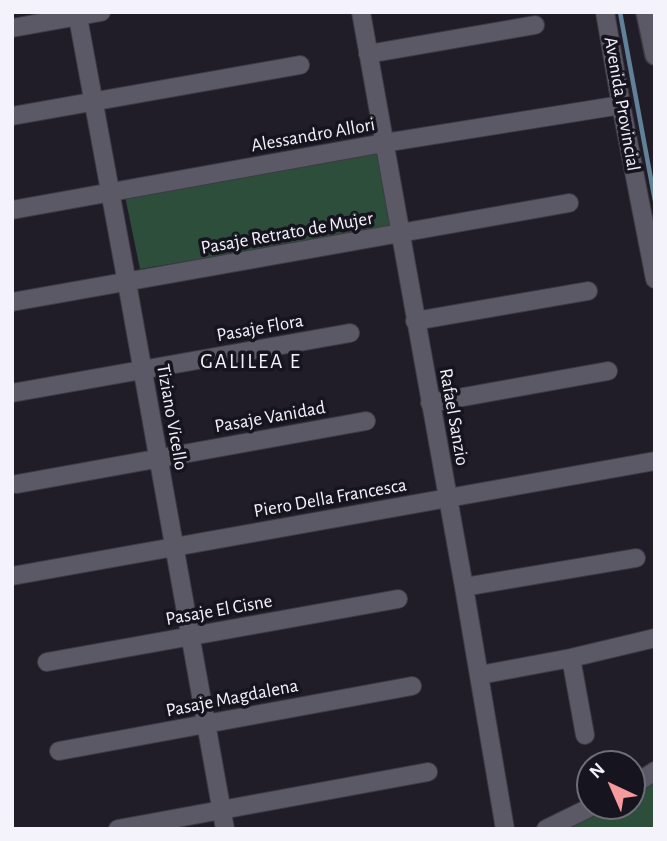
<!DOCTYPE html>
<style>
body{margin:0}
#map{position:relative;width:667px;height:841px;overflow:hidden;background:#201d29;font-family:"Alegreya Sans",sans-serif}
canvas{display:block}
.frame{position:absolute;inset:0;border:14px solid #f4f2fb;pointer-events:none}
.north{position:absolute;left:576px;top:750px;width:70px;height:70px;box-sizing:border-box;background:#16141f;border:2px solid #6f6d77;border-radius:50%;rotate:316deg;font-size:19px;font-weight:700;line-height:28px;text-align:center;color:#f4f2fb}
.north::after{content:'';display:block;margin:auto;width:24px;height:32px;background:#f59b9d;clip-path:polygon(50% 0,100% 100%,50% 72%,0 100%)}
</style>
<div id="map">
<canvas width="667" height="841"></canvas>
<div class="frame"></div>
<div class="north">N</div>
</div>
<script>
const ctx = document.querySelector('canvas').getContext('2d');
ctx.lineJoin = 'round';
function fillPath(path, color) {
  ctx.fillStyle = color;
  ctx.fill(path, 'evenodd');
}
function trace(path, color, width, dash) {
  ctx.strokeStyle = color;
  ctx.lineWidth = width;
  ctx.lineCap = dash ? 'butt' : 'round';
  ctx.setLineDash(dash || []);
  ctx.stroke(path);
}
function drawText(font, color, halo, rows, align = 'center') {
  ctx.font = font + ' "Alegreya Sans",sans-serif';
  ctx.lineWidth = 7;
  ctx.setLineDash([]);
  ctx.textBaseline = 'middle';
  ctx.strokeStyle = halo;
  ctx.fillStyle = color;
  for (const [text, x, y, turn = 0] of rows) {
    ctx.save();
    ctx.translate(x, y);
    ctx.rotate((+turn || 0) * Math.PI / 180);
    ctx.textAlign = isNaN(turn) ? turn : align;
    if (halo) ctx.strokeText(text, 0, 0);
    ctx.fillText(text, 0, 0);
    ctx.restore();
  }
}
const green = new Path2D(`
 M379 151 393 227 140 269 124 191Z
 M655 782V829H560L610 806H632V795Z`);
const stream = new Path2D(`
 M620 12 655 201`);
const minor = new Path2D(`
 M77 12 127 283 225 829
 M361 12 464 587 505 829
 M605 12 621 105 655 279
 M12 28 101 12
 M368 54 535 25
 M12 116 300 65
 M12 210 384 143 621 105
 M12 302 569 203
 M415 321 588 291
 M12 393 350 333
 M430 403 608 371
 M17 484 366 421
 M12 576 655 461
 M464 587 636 558
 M571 658 585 735
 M47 662 398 599
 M480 675 571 658 655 638
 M59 751 412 686
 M632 786 655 771
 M118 829 428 772
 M546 829 593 806`);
const tertiary = new Path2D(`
 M646 12 655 55`);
const streetNames = [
 ["Avenida Provincial",622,104,80],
 ["Alessandro Allori",313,135,-10],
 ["Pasaje Retrato de Mujer",287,233,-10],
 ["Pasaje Flora",260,328,-10],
 ["Tiziano Vicello",172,417,80],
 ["Pasaje Vanidad",270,417,-10],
 ["Rafael Sanzio",454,417,80],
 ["Piero Della Francesca",330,498,-10],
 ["Pasaje El Cisne",219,610,-10],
 ["Pasaje Magdalena",232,698,-11]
];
const neighbourhoodNames = [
 ["GALILEA E",251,362]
];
fillPath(green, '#2d4e3a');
trace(stream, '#608197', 4.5);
trace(minor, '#3d3b44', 20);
trace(tertiary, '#3d3b44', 22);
trace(minor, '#5c5967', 18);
trace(tertiary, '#5c5967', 19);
drawText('19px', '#f4f2fb', '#16141f', streetNames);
ctx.letterSpacing = '2px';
drawText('21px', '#f4f2fb', '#16141f', neighbourhoodNames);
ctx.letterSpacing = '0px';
</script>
